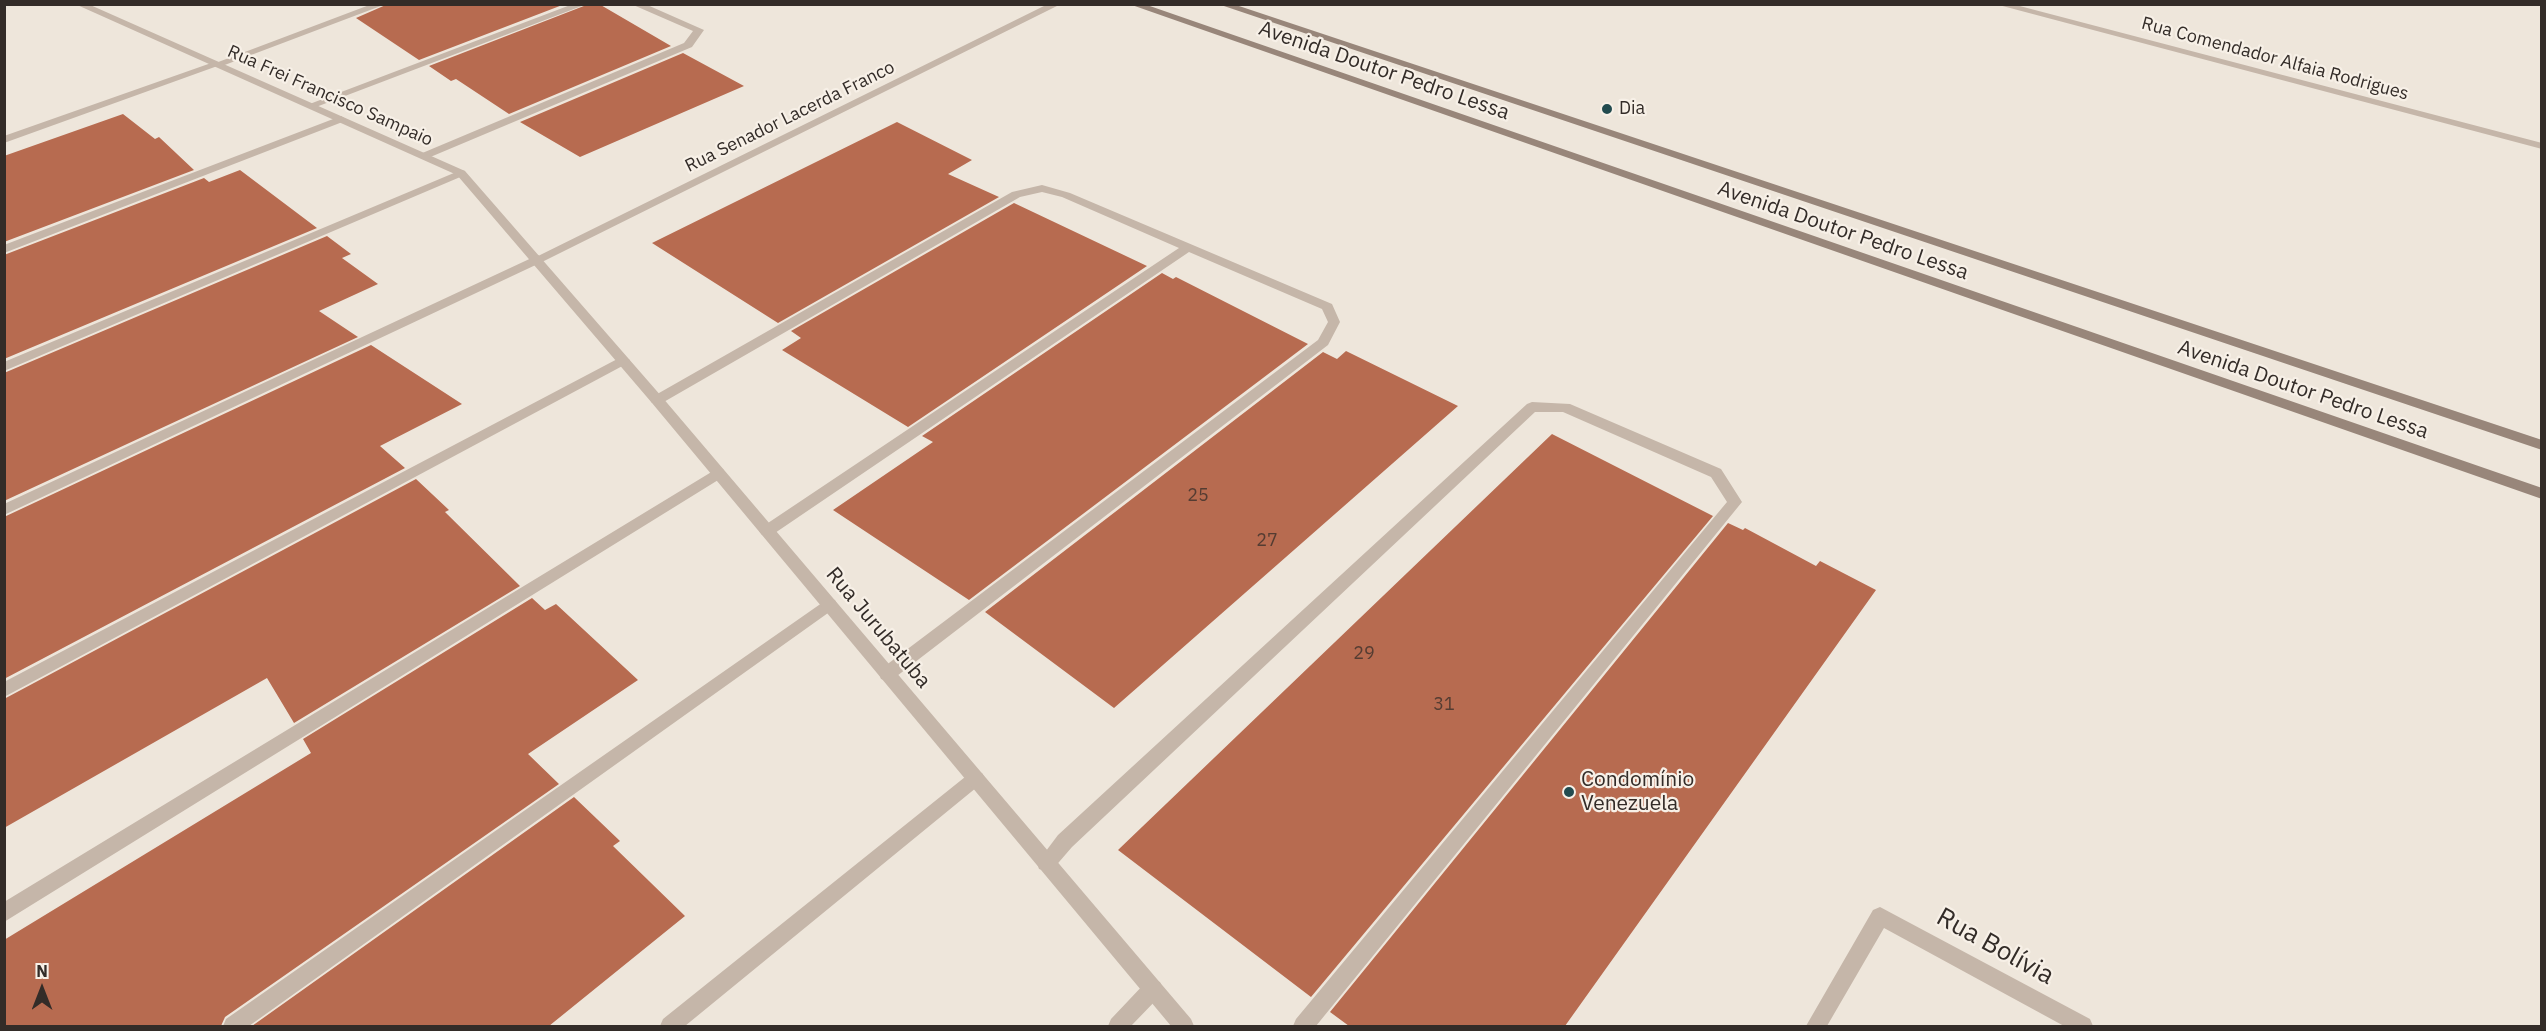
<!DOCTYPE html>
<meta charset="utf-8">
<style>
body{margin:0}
#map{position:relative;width:2546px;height:1031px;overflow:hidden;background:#eee6db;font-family:"IBM Plex Sans",sans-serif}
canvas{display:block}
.frame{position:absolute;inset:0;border:6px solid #332c28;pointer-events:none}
.north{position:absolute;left:12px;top:959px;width:60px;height:60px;-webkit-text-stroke:4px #f7f0e7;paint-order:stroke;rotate:0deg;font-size:16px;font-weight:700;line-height:24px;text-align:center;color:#332c28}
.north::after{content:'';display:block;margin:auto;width:21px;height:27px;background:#332c28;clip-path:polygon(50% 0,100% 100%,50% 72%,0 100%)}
</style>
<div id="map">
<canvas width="2546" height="1031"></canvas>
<div class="frame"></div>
<div class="north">N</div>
</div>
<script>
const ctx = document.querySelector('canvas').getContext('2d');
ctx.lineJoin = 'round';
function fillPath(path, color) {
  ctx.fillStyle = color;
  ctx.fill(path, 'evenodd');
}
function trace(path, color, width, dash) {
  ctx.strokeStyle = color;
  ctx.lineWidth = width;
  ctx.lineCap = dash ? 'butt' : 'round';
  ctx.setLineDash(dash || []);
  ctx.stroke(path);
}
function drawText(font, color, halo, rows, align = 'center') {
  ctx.font = font + ' "IBM Plex Sans",sans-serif';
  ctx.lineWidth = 4.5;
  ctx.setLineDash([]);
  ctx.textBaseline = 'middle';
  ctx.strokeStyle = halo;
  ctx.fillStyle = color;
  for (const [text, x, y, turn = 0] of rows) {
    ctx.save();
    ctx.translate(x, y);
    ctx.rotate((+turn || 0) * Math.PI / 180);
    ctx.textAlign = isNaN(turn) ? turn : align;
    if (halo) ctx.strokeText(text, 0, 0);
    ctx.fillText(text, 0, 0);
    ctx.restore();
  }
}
const building = new Path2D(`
 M388 4H565L419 60 356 18Z
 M589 4H599L671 46 509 114 456 79 451 81 429 66Z
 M683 53 744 86 580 157 520 122Z
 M123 114 155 139 159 137 194 170 4 242V156Z
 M897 122 972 160 948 174 999 197 778 323 652 243Z
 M240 170 317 228 4 359V255L204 178 209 182Z
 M1014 203 1147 266 908 427 782 350 801 338 791 331Z
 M327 236 351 254 342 258 378 284 319 311 358 337 4 501V373Z
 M1162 273 1173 279 1176 277 1308 344 969 600 833 510 933 442 922 436Z
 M371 345 462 404 380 446 405 468 4 679V517Z
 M1346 351 1458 406 1114 708 985 612 1323 352 1337 359Z
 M1552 434 1713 516 1311 997 1118 850Z
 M416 479 449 510 445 512 520 586 294 723 267 678 4 828V699Z
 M1728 523 1743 530 1745 528 1816 566 1820 561 1876 590 1565 1026H1349L1330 1012Z
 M532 598 545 610 556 604 638 680 528 754 559 784 225 1017 221 1026H4V940L311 753 303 739Z
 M574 797 620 841 613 846 685 916 549 1026H252Z`);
const service = new Path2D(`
 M372 4H386L222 66 213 64Z
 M573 4H587L316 107 307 105Z
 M631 4H645L704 30 692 47 428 158H420V154L684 43 693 31Z
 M1042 185 1070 193 1332 304 1340 322 1328 345 893 679 887 681 881 679 879 674 881 669 1318 340 1328 322 1322 309 1189 252 772 535H762L759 531 762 527 1179 248 1062 197 1042 192 1020 197 662 403H652L650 400 652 397 1012 192Z
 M538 255 544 259 542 262 4 515V504Z
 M623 356 630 360 628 363 4 697V682Z
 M1532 402 1570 404 1721 469 1742 502 1316 1026H1293L1296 1019 1727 502 1711 477 1563 412H1535L1072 847 1053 869 1046 871 1039 869 1037 863 1058 835 1527 404Z
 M718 468 723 469 725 473 723 477 4 922V902Z
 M829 598 835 600 837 604 835 608 249 1026H223L226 1019Z
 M976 771 982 773 985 778 982 783 685 1026H660L663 1019 970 773Z
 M1153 980 1160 982 1163 989 1160 996 1131 1026H1108L1111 1019 1146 982Z`);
const minor = new Path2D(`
 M1048 4H1061L542 262 538 263 532 259Z
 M1995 4H2012L2542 143V149Z
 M214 62 223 64 4 143V136Z
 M341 116 346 119 345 121 4 253V245Z
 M461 170 465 171V175L4 371V362Z
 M1880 907 2090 1019 2093 1026H2064L1884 928 1827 1026H1806L1873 910Z`);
const tertiary = new Path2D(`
 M75 4H88L465 171 662 397 1191 1019 1194 1026H1171L652 403 457 175Z`);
const secondary = new Path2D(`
 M1129 4H1144L2542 488V499Z
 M1218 4H1233L2542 440V450Z`);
const markers = [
 [1607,109,6,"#224b4f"],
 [1569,792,6,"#224b4f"]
];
const farStreetnames = [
 ["Rua Comendador Alfaia Rodrigues",2275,59,15],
 ["Rua Frei Francisco Sampaio",330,96,24],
 ["Rua Senador Lacerda Franco",790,117,-26]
];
const farPoinames = [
 ["Dia",1619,109]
];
const numberNames = [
 ["25",1198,496],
 ["27",1267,541],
 ["29",1364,654],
 ["31",1444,705]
];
const streetNames = [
 ["Avenida Doutor Pedro Lessa",1384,71,19],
 ["Avenida Doutor Pedro Lessa",1843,231,19],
 ["Avenida Doutor Pedro Lessa",2303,390,19],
 ["Rua Jurubatuba",878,628,50]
];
const poiNames = [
 ["Condomínio",1581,780],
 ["Venezuela",1581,804]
];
const nearStreetnames = [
 ["Rua Bolívia",1995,947,29]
];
fillPath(building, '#b76b50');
fillPath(service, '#c5b6a9');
fillPath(minor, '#c5b6a9');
fillPath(tertiary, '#c5b6a9');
fillPath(secondary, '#98867a');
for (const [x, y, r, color] of markers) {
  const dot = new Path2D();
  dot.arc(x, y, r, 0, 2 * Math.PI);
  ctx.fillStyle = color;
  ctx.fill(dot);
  trace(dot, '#f7f0e7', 2);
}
drawText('18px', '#332c28', '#f7f0e7', farStreetnames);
drawText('18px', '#332c28', '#f7f0e7', farPoinames, 'left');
drawText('18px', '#543c32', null, numberNames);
drawText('21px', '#332c28', '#f7f0e7', streetNames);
drawText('21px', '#332c28', '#f7f0e7', poiNames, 'left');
drawText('26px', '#332c28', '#f7f0e7', nearStreetnames);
</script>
